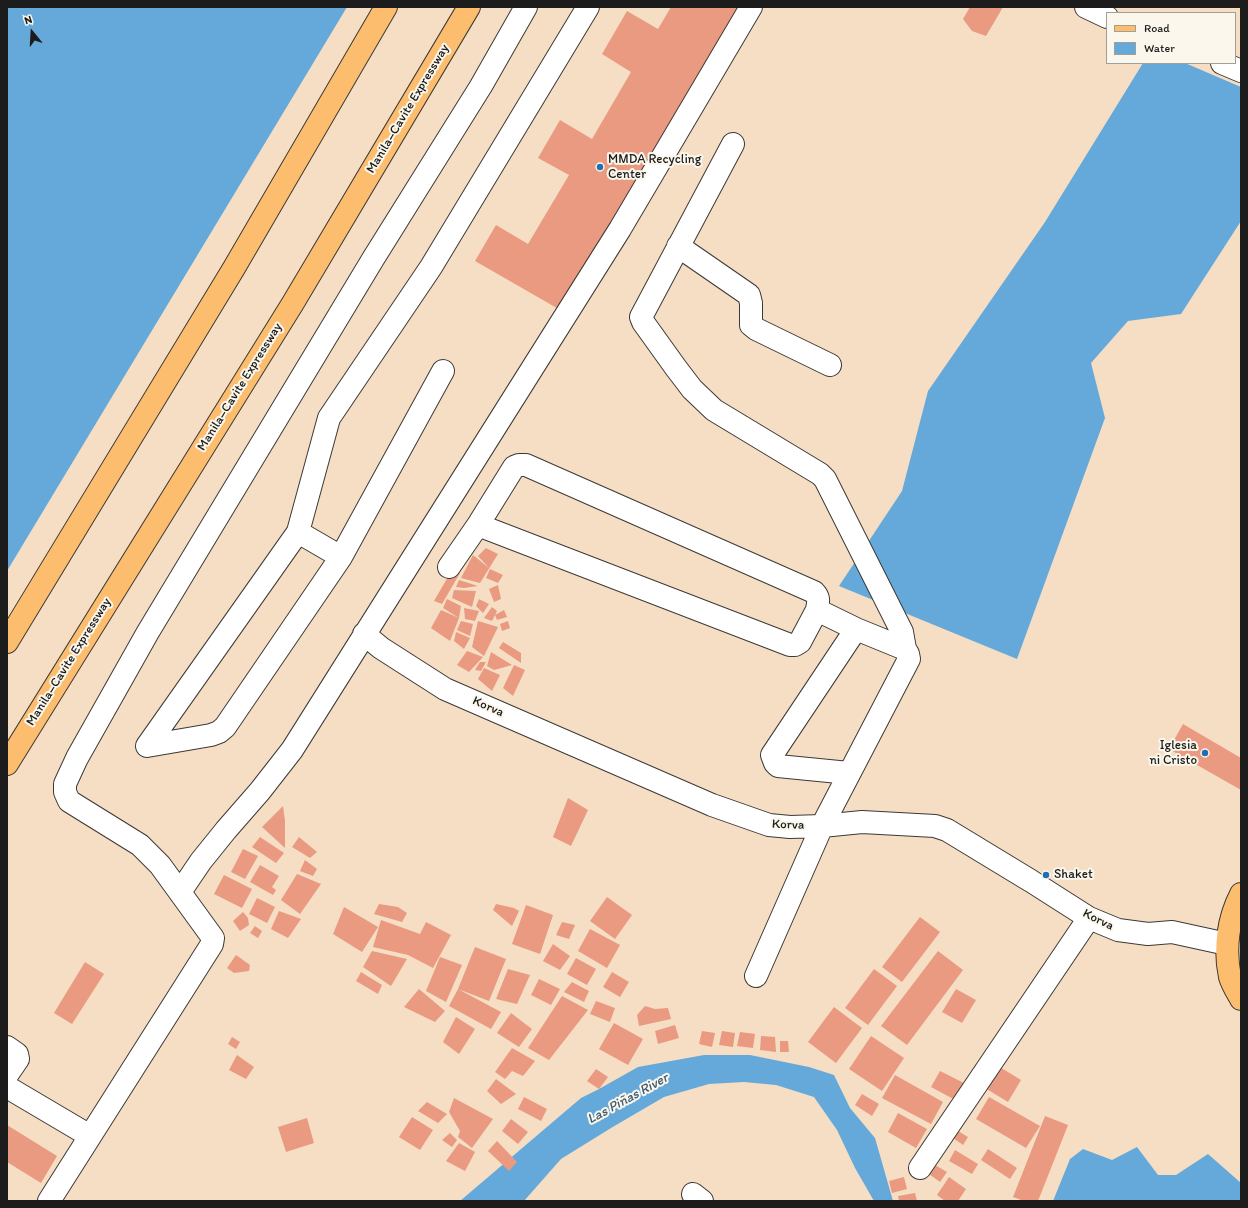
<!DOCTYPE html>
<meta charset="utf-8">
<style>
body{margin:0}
#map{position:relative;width:1248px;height:1208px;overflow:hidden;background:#f5dec4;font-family:Itim,sans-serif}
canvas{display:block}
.frame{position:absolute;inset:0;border:8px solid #1c1c1c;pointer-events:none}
.legend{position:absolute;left:1106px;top:12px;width:130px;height:52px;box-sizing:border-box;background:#fbf7ec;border:1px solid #a29f99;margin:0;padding:5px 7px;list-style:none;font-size:12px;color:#1c1c1c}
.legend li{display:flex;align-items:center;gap:8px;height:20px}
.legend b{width:20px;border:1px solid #a29f99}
.north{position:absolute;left:12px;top:12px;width:40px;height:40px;-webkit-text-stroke:3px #fbf7ec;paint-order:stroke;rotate:342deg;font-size:11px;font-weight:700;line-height:16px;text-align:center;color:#1c1c1c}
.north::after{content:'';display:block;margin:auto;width:14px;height:18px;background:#1c1c1c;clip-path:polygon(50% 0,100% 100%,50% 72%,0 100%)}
</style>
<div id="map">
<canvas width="1248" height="1208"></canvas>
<div class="frame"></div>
<ul class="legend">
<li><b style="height:5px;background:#fcbd6f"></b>Road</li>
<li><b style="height:11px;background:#65a9da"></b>Water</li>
</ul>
<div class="north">N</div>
</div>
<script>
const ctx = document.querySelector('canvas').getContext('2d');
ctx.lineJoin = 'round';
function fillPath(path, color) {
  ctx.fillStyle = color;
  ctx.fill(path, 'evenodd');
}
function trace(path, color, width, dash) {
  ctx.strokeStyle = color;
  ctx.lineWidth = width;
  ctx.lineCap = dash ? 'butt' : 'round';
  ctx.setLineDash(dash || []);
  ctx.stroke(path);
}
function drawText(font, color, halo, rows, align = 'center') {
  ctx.font = font + ' Itim,sans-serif';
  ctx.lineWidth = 4;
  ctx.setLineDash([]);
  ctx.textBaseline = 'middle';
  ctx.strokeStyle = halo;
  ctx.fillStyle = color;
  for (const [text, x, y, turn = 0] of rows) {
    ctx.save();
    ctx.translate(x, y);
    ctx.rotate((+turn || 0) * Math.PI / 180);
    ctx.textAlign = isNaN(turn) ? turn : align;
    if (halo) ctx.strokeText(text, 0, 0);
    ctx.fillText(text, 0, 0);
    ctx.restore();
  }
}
const water = new Path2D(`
 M7 7H347L7 571Z
 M1143 63H1185L1241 87V221L1181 314 1128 321 1091 363 1105 418 1017 659 839 586 902 491 928 391 1045 222Z
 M704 1055H750L809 1067 834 1075 850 1108 875 1138 893 1201H874L855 1168 837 1130 814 1097 776 1085 744 1082 709 1084 664 1097 611 1128 561 1159 524 1201H460L581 1098 599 1089 638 1067Z
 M1137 1147 1158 1175H1176L1208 1154 1241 1183V1201H1053L1070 1159 1083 1149 1112 1160Z`);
const building = new Path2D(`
 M671 7H742L562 311 475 261 496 225 528 244 569 175 538 158 560 120 592 139 631 72 602 54 627 11 658 29Z
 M970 7H1003L986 36 972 31 963 19Z
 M486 548 498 554 480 583 461 578 473 555 489 568 478 556Z
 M490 569 503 575 498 583 486 578Z
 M452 570 460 573 442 604 434 601Z
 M459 580 478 586 464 588 456 587Z
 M498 585 501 599 494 602 489 589Z
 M454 590 476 591 472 607 452 598Z
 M447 599 461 606 459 618 443 608Z
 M479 599 489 604 483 613 476 606Z
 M492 607 497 611 492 621 484 618Z
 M464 608 479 611 475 621 465 619Z
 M441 610 459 618 450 641 431 628Z
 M504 610 507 617 497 620 495 615Z
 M461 621 473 624 470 636 457 630Z
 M478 621 498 627 484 656 472 647Z
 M508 621 510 628 502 631 500 624Z
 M456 632 470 638 464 649 454 641Z
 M503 642 521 653V663L499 648Z
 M467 651 483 657 469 672 457 665Z
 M491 652 512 665 494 670 487 666Z
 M480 662H486L481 671 475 670Z
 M514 665 525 670 513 696 503 688Z
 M484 668 500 675 492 691 478 679Z
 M1183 724 1241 758V790L1169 749Z
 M568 798 588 810 571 846 553 837Z
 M283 806 285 821V848L262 827Z
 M260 837 284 853 276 863 252 847Z
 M299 837 317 852 310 858 292 847Z
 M243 849 258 856 245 879 231 872Z
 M305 860 317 869 313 876 300 871Z
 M260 865 279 876 272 887 276 890 273 895 250 882Z
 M297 874 321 884 300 914 281 900Z
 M224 875 252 889 242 908 214 894Z
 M607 897 632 915 615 939 590 921Z
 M257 898 275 907 267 923 249 914Z
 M379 904 398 907 407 913 402 922 374 914Z
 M496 904 514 908 519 911 512 926 493 910Z
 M526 905 553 915 540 954 512 944Z
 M344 907 378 927 362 952 333 934Z
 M279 911 301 919 288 938 271 929Z
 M243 912 248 918 249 925 240 931 233 921Z
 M920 917 940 932 902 982 882 967Z
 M381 920 420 934 426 922 451 935 433 968 408 955 373 947Z
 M562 922 575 925 569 939 556 935Z
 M255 926 262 931 258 938 250 933Z
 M590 929 620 945 607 968 578 951Z
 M553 944 570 956 560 970 543 961Z
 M475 947 506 959 489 1001 458 989 501 1012 491 1029 449 1006 458 989Z
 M372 951 407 959 391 986 363 967Z
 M938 951 963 970 907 1045 881 1026Z
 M236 955 250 965 249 971 234 973 227 968Z
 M440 957 462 965 446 1002 426 991Z
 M576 958 596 969 587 985 567 974Z
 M85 962 104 974 72 1024 54 1013Z
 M508 969 530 975 517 1004 496 999Z
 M874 969 897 986 868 1025 845 1008Z
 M361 972 382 985 378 994 356 981Z
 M612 972 629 982 620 997 603 987Z
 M539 979 560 989 551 1005 531 995Z
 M572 982 589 991 584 1002 564 992Z
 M419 989 445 1011 435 1022 404 1007Z
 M956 989 976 1000 962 1023 942 1012Z
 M562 996 588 1010 549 1060 528 1048Z
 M596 1001 615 1008 610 1022 590 1014Z
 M645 1006 655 1009 668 1008 671 1019 639 1026 637 1015Z
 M834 1007 862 1028 836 1063 808 1042Z
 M511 1013 532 1029 519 1047 497 1033Z
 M456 1017 475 1029 459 1054 443 1042Z
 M614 1023 643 1039 628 1065 599 1049Z
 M675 1025 679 1038 658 1044 655 1031Z
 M702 1031 715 1033 712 1047 699 1044Z
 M722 1031 735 1033 733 1047 719 1045Z
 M740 1032 755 1034 753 1048 737 1046Z
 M761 1036 775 1037 776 1052 760 1050Z
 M871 1036 904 1058 882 1091 849 1069Z
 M232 1037 240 1042 236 1049 228 1044Z
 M780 1041H788L789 1052H780Z
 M512 1048 535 1061 523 1076 512 1071 505 1079 495 1072Z
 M237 1055 254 1067 246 1079 229 1070Z
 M998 1066 1021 1080 1008 1102 985 1088Z
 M596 1069 608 1077 599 1089 587 1081Z
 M940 1071 968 1085 959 1102 931 1087Z
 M895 1075 943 1102 931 1124 882 1098Z
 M496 1079 516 1094 501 1104 487 1091Z
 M862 1094 879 1104 872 1116 855 1105Z
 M524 1097 547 1109 541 1121 518 1109Z
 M989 1097 1040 1126 1026 1148 976 1119Z
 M454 1098 493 1119 472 1148 458 1137 460 1131 449 1112Z
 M427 1102 447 1114 438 1123 418 1111Z
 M898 1113 927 1129 916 1148 888 1132Z
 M1045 1116 1068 1125 1038 1201H1024L1013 1197Z
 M412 1117 433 1130 420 1150 399 1137Z
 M307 1118 314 1143 286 1152 278 1127Z
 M511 1119 528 1132 518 1144 502 1131Z
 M7 1125 57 1156 41 1183 7 1162Z
 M958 1131 968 1137 963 1145 953 1138Z
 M450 1133 457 1140 452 1147 442 1140Z
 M497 1141 517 1162 509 1171 488 1151Z
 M459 1143 475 1152 465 1171 446 1161Z
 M988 1149 1017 1168 1010 1179 981 1160Z
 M955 1150 978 1164 972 1174 949 1161Z
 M935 1165 947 1172 940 1182 929 1174Z
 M904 1177 907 1189 892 1193 889 1181Z
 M949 1177 966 1189 958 1201H945L937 1195Z
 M915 1193 917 1201H899L898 1196Z`);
const minor = new Path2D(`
 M1086 7 1107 17
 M1222 63 1241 71
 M733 144 641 317 643 322 676 368 692 389 714 410 820 474 825 479 902 632 905 649
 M678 246 749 295 751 303V325L756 329 830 365
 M478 525 514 467 519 465H526L814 592C820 598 818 602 817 610
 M298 532 341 557
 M449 567 478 525 790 645H795L800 642 817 610 856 629 905 649 908 654 909 659 822 826 756 976
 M364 634 381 648 445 689 712 805 769 825 790 827 822 826 862 822 935 826 947 830 1031 881 1089 918 1118 930 1148 934 1172 932 1227 944
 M147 746 298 532 329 418 431 267 588 7
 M147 746 211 735 219 732 225 727 341 557 443 371
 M849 773 778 766 775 763 772 755 856 629
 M180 892 201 861 226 830 260 791 292 750 620 229 751 7
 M7 1047 17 1054 18 1059 7 1075
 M7 1087 90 1136
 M920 1168 1089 918
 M693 1194 702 1201
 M49 1201 212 944 213 938 160 865 140 845 69 801 65 792V784L77 758 148 632 373 259 481 86 526 7`);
const major = new Path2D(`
 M1241 894C1228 919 1224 949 1230 977 1232 984 1237 992 1241 999`);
const highway = new Path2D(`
 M7 642 234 268 386 7
 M7 764 293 303 469 7`);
const markers = [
 [600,167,4,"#1f6fb2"],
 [1205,753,4,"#1f6fb2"],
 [1046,875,4,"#1f6fb2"]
];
const streetNames = [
 ["Manila–Cavite Expressway",408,109,-59],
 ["Manila–Cavite Expressway",240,387,-58],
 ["Manila–Cavite Expressway",69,662,-58],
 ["Korva",488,707,24],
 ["Korva",788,825,2],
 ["Korva",1098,920,26]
];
const poiNames = [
 ["MMDA Recycling",608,160],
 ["Center",608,175],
 ["Iglesia",1197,746,"right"],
 ["ni Cristo",1197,761,"right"],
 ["Shaket",1054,875]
];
const waterNames = [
 ["Las Piñas River",628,1099,-29]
];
fillPath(water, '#65a9da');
fillPath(building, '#e99a81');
trace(minor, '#3d3935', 24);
trace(major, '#3d3935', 24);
trace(highway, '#3d3935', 24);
trace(minor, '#fff', 22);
trace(major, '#fcbd6f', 22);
trace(highway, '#fcbd6f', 22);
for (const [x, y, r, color] of markers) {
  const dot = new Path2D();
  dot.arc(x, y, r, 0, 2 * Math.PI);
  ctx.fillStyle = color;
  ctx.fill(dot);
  trace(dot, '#fbf7ec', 1.5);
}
drawText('13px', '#1c1c1c', '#fbf7ec', streetNames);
drawText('13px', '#1c1c1c', '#fbf7ec', poiNames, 'left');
drawText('italic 14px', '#3d5b71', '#fbf7ec', waterNames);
</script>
